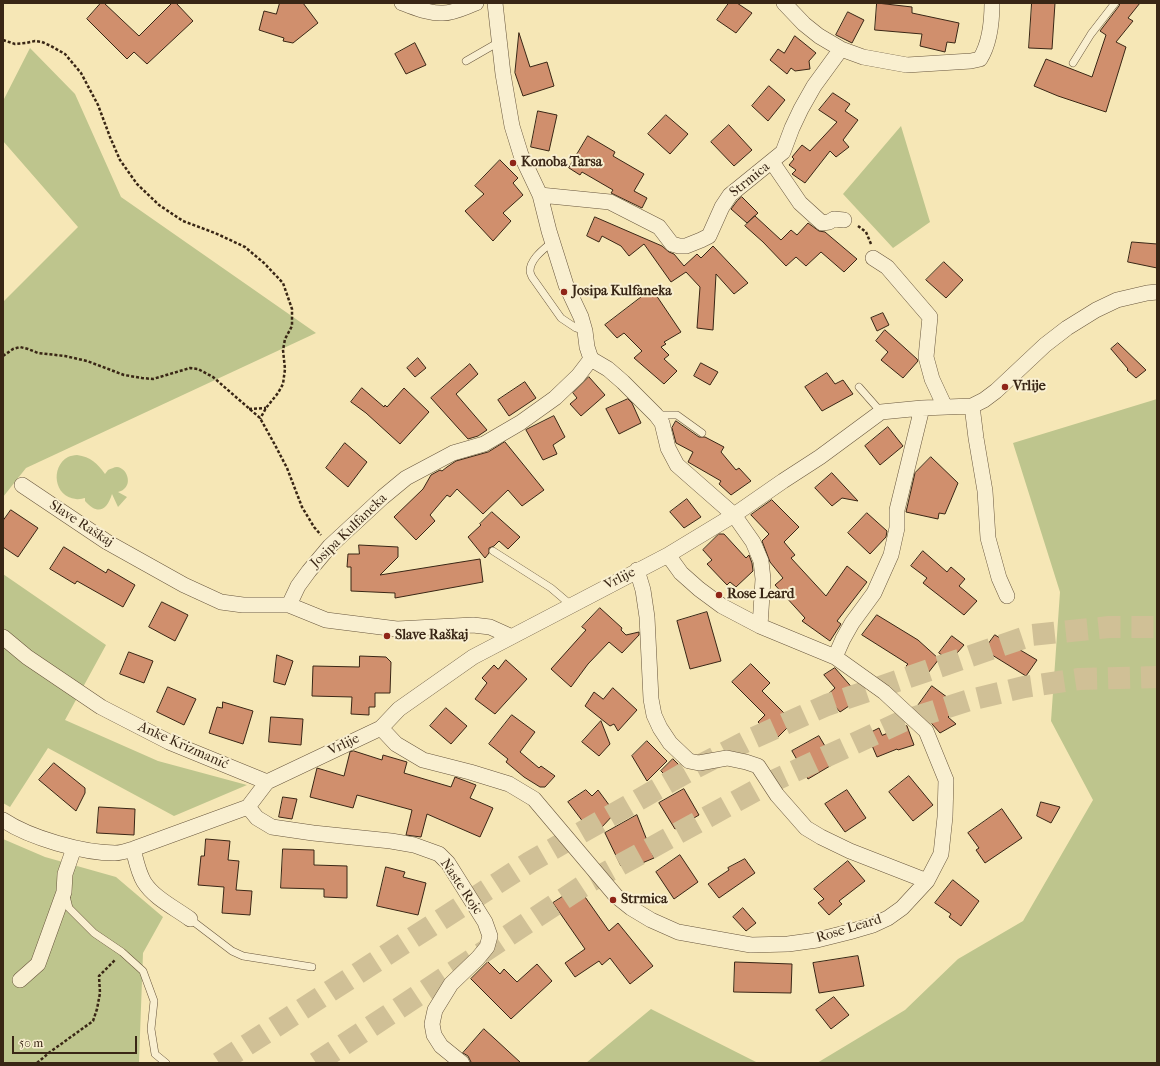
<!DOCTYPE html>
<meta charset="utf-8">
<style>
body{margin:0}
#map{position:relative;width:1160px;height:1066px;overflow:hidden;background:#f6e7b6;font-family:"IM FELL French Canon",serif}
canvas{display:block}
.frame{position:absolute;inset:0;border:4px solid #392615;pointer-events:none}
.scale{position:absolute;left:12px;top:1036px;width:125px;height:18px;box-sizing:border-box;border:2px solid #392615;border-top:0;padding-left:5px;font-size:12px;line-height:14px;white-space:nowrap;color:#392615;-webkit-text-stroke:3px #f9efd0;paint-order:stroke}
</style>
<div id="map">
<canvas width="1160" height="1066"></canvas>
<div class="frame"></div>
<div class="scale">50 m</div>
</div>
<script>
const ctx = document.querySelector('canvas').getContext('2d');
ctx.lineJoin = 'round';
function fillPath(path, color) {
  ctx.fillStyle = color;
  ctx.fill(path, 'evenodd');
}
function trace(path, color, width, dash) {
  ctx.strokeStyle = color;
  ctx.lineWidth = width;
  ctx.lineCap = dash ? 'butt' : 'round';
  ctx.setLineDash(dash || []);
  ctx.stroke(path);
}
function drawText(font, color, halo, rows, align = 'center') {
  ctx.font = font + ' "IM FELL French Canon",serif';
  ctx.lineWidth = 4;
  ctx.setLineDash([]);
  ctx.textBaseline = 'middle';
  ctx.strokeStyle = halo;
  ctx.fillStyle = color;
  for (const [text, x, y, turn = 0] of rows) {
    ctx.save();
    ctx.translate(x, y);
    ctx.rotate((+turn || 0) * Math.PI / 180);
    ctx.textAlign = isNaN(turn) ? turn : align;
    if (halo) ctx.strokeText(text, 0, 0);
    ctx.fillText(text, 0, 0);
    ctx.restore();
  }
}
const green = new Path2D(`
 M30 48 75 94 121 197 316 333 26 468 3 497V302L78 227 3 141V101Z
 M901 126 930 222 893 248 843 194Z
 M1157 399V1063H817L905 1010 958 959 1023 921 1093 800 1051 721 1060 592 1013 443Z
 M77 455C91 457 97 463 105 474L108 470C111 469 114 467 117 467 127 468 132 483 124 489 122 491 120 491 118 492L127 497 118 507 112 494C107 510 98 516 85 501V498C83 498 79 500 76 499 54 497 50 467 68 457 70 456 74 455 77 455Z
 M3 574 106 645 65 720 158 761 247 785 174 816 48 748 10 807 3 803Z
 M3 839 45 857 116 877 163 917 143 953 139 1062 140 1063H3Z
 M651 1009 758 1063H586Z`);
const building = new Path2D(`
 M101 3H104L139 36 172 3H176L193 21 147 64 134 52 127 59 87 19Z
 M280 3H303L318 23 293 43 283 41 284 38 259 30 264 11 276 14Z
 M729 3H737L752 13 736 33 717 20Z
 M877 3 912 7V13L959 23 955 43 947 42 945 52 920 46 922 34 875 30Z
 M1032 3H1055L1052 49 1029 48Z
 M1120 3H1140L1128 18 1133 21 1116 42 1126 47 1106 112 1058 96 1034 86 1046 59 1092 77 1106 35 1100 31 1119 6Z
 M848 12 864 20 852 43 836 35Z
 M519 33 530 67 547 62 554 86 523 96 515 73Z
 M795 36 816 53 809 61 810 69 795 71 791 68 787 74 770 60 778 49 784 53Z
 M415 43 426 65 406 74 395 54Z
 M769 86 785 100 768 121 752 106Z
 M833 93 850 104 845 111 858 120 843 140 849 147 836 157 830 151 805 183 792 174 796 170 789 165 794 159 792 157 802 145 810 151 837 122 819 110Z
 M538 111 557 115 549 151 531 147Z
 M666 115 688 134 670 154 648 134Z
 M729 125 752 150 734 166 711 142Z
 M588 136 615 152 613 156 644 174 634 191 647 198 642 208 611 193 613 190 582 172 580 175 569 168Z
 M500 160 518 178 513 183 523 195 503 213 511 221 493 241 465 211 484 194 475 186Z
 M742 197 758 213 747 223 731 209 737 201Z
 M755 216 781 240 791 230 797 235 808 223 819 231 825 232 857 259 844 272 821 252 806 266 796 257 786 266 763 242 745 226Z
 M595 217 662 246 669 252 674 254 684 266 697 254 701 258 713 246 748 283 734 294 716 274 713 330 697 328 700 287 686 272 671 282 644 244 629 256 621 246 602 236 599 242 587 236Z
 M1132 242 1157 244V268L1128 262Z
 M944 262 963 280 946 298 926 280Z
 M652 289 681 332 664 342 666 344 661 347 669 355 664 359 677 371 664 384 634 358 642 351 624 333 617 338 605 325Z
 M883 313 889 325 877 331 871 318Z
 M885 330 917 359 918 361 903 378 881 360 888 352 876 341Z
 M1118 343 1146 370 1136 378 1127 370 1128 369 1111 349Z
 M418 358 426 368 415 377 407 368Z
 M701 363 718 372 710 385 694 376Z
 M470 364 478 374 456 394 487 430 478 436 468 439 431 398Z
 M827 373 835 384 843 380 853 394 822 411 805 387Z
 M589 377 605 395 581 416 570 404 577 398 573 393Z
 M525 382 536 398 509 416 498 400Z
 M362 388 384 407 385 405 387 407 404 388 429 412 400 444 366 413 351 402Z
 M628 399 632 403 641 423 619 434 606 409Z
 M554 416 565 437 553 445 557 454 543 460 526 430Z
 M676 421 699 437H705L724 447 721 452 736 470 739 468 751 481 731 495 719 484 721 481 688 462 693 452 676 443 672 428Z
 M888 427 903 446 880 465 865 446Z
 M505 442 544 490 522 506 508 490 483 514 457 489 450 497 447 495 430 515 435 521 416 540 394 517 423 489 431 475 440 470 442 471 447 467 456 461 488 452Z
 M345 443 367 462 348 487 326 468Z
 M931 457 958 483 945 514 939 513 938 519 906 512 915 473Z
 M832 473 858 501 842 498 832 506 815 488Z
 M687 499 701 517 684 528 670 512Z
 M772 500 799 527 784 542 795 555 791 558 826 596 847 566 867 582 837 621 841 624 830 641 802 621 805 618 775 585 783 578 770 562 762 541 769 534 751 515Z
 M11 510 38 528 18 557 3 547V521Z
 M492 512 520 537 508 549 499 541 494 546 489 548V553L485 558 468 537 481 525 480 524Z
 M867 513 887 531 886 537 870 554 848 533Z
 M719 534H724L746 558 749 555 752 563 753 571 736 587 730 582 727 585 707 564 712 560 703 550Z
 M359 545 398 547V557L380 575 480 559 483 582 395 598V593L351 591V567H347L348 554H359Z
 M64 547 106 573 108 569 135 585 123 607 77 581 75 584 50 569Z
 M923 551 947 572 951 567 965 579 959 586 977 601 964 615 923 583 927 578 911 566Z
 M162 602 188 615 175 641 149 627Z
 M600 608 622 628 621 630 626 635 639 632V635L622 653 609 642 588 664 571 687 551 669 586 630 582 627Z
 M707 612 721 661 690 669 677 621Z
 M877 615 918 640 939 659 921 682 908 673 911 670 906 666 908 664 862 635Z
 M995 635 1037 660 1026 676 984 650Z
 M952 636 964 645 950 661 939 653Z
 M129 652 153 661 144 683 120 674Z
 M277 655 293 661 285 685 274 682Z
 M360 656 386 657 391 662 390 693H375V707H369V715L351 714 352 697 312 696 313 666 359 667Z
 M506 660 527 679 495 714 475 699 487 683 482 678 494 665 498 669Z
 M751 664 770 683 762 691 793 722 778 737H772L758 722 765 715 732 682Z
 M835 668 861 698 840 712 826 696 835 688 824 675Z
 M932 686 959 706 948 717 956 724 940 733 917 707Z
 M168 687 196 699 184 725 157 712Z
 M613 688 637 710 618 731 614 724 610 726 585 706 594 692 603 699Z
 M223 702 253 711 243 744 209 733 217 707 222 708Z
 M446 708 467 726 451 744 430 726Z
 M512 715 535 732 520 752 539 768 541 766 555 776 545 787H540L524 777 506 762 508 759 489 744Z
 M271 717 303 719 301 745 269 742Z
 M601 721 610 744 599 756 582 742Z
 M907 726 914 745 898 750 897 749 877 757 867 734 879 728 882 735Z
 M819 736 835 763 808 779 792 751Z
 M647 741 667 761 647 781 632 756Z
 M354 751 382 760 383 755 407 762 404 773 451 787 455 777 476 785 470 798 493 808 480 837 427 814 421 837 406 835 412 810 357 795 353 808 310 797 317 768 344 776 350 752Z
 M673 759 684 770 672 782 661 771Z
 M54 763 85 788V793L76 811 39 780Z
 M909 776 933 805 913 821 889 792Z
 M684 789 699 815 675 829 659 803Z
 M586 790 592 796 598 790 615 813 601 828 597 820 587 827 568 802Z
 M847 790 866 818 845 832 825 804Z
 M283 797 297 799 292 819 279 817Z
 M1041 802 1060 807 1051 823 1037 816Z
 M99 807 135 809 134 835 97 833Z
 M1002 809 1022 838 985 863 976 850 979 848 968 833Z
 M637 815 654 858 628 869 625 864 621 866 605 833Z
 M206 839 230 841 228 860 239 861 236 890 252 891 250 915 222 913 224 887 198 885 201 856H204Z
 M283 849 314 850V865L347 866V898L324 897V889L281 888Z
 M680 855 698 882 674 899 656 872Z
 M745 859 755 873 719 898 708 884 729 870 728 868Z
 M848 861 865 881 839 901 842 904 829 915 818 903 824 899 814 889Z
 M386 867 405 872 403 877 426 883 418 915 377 906Z
 M953 880 979 901 961 926 949 917 951 914 935 903Z
 M578 887 609 931 618 923 653 966 630 984 610 958 602 965 599 961 575 977 565 963 585 949 553 903Z
 M743 908 756 923 746 931 733 917Z
 M858 956 864 986 819 993 813 963Z
 M488 962 500 974 504 969 517 982 537 964 552 981 511 1019 471 979Z
 M735 962 792 964 791 993 734 992Z
 M834 997 849 1015 831 1029 816 1010Z
 M484 1029 495 1039 521 1063H472L471 1062 468 1056 463 1053Z`);
const highwayTunnel = new Path2D(`
 M219 1063 530 862 687 772 751 739 827 705 1032 635 1109 627H1157
 M316 1063 589 882 771 782 903 721 970 700 1024 687 1079 679 1157 677`);
const path = new Path2D(`
 M3 40 15 44 26 43 35 41 42 42 51 46 65 54 81 73 98 105 110 137 120 160 137 184 159 205 183 221 215 233 245 247 264 263 283 283 292 309V326L285 339 283 350 285 369 283 384 278 393 266 408 260 419
 M858 226 866 232 871 244
 M3 356 13 349 20 347 28 349 38 353 65 356 87 361 124 375 142 378 153 379 190 368 198 369 213 377 260 418 275 445 287 468 302 507 314 527 321 535
 M249 409 266 408
 M37 1063 50 1052 93 1021 97 1009 100 993 99 976 115 960`);
const lane = new Path2D(`
 M466 61 499 42
 M1073 63 1091 34 1115 3
 M552 242C544 249 530 259 530 271 530 273 531 275 532 277L561 318 576 328 585 331
 M859 387 881 412
 M656 415H677L702 433
 M493 551 551 588 571 605
 M66 896 69 908 94 933 122 952 143 971 154 1001 151 1029 155 1054 166 1063
 M190 919 232 951 243 956 312 967`);
const street = new Path2D(`
 M402 3C414 7 429 14 443 13 454 13 465 7 476 3
 M495 3 503 74 512 126 521 155 540 195 549 231 566 285 581 317 585 331 587 347 591 359
 M784 3 804 24 819 36 841 49 863 57 907 65 971 61 980 59C990 43 992 22 992 3
 M772 162 800 203 822 223 829 222 834 219 844 220
 M540 195 610 202 659 227 672 244 679 246H686L701 240 709 236 722 207 730 195 783 152 792 128 801 109 814 86 841 49
 M873 258 887 267 930 317 926 357 932 379 945 407
 M591 359 608 369 623 382 656 415 662 423 668 448 677 465 734 515 753 542 761 561 763 579 760 626
 M972 406 976 438 985 491 988 538 999 578 1007 596
 M22 485 107 542 184 585 221 602 243 605H289L326 620 397 629 473 625 490 627 510 636
 M637 570 643 590 647 617 651 699 654 715 660 728 670 743 689 761 699 763 727 758 746 762 758 766 777 795 806 828 821 837 850 851 927 881
 M289 605 298 586 309 571 330 546 383 497 406 478 453 453 484 444 520 423 555 398 578 376 591 359
 M3 637 27 657 101 707 169 742 267 782
 M835 657 843 639 852 623 874 593 891 555 897 528V510L922 408
 M381 728 396 744 423 760 470 772 509 784 534 799 616 896 631 908 651 920 678 932 751 945 788 944 817 940 849 932 873 925 888 918 902 908 927 881 941 854 945 817 946 780 926 731 884 692 835 657 760 626 722 606 699 589 681 573 668 555
 M248 807 257 818 272 827 313 833 391 841 414 845 439 854 448 863 485 922 490 936 487 947 478 958 451 984 435 1010 432 1024 434 1035 441 1046 462 1063
 M3 820C30 838 83 853 115 853 121 853 127 851 133 849L248 807 267 782 381 728 399 709 473 657 668 555 734 515 783 481 820 457 881 412 922 408 972 406 984 400 996 391 1045 345 1067 328 1096 310 1117 300 1147 293 1157 292
 M133 849C136 860 138 872 144 882 154 898 175 908 190 919
 M20 980 38 964 64 892 65 874 74 848`);
const markers = [
 [513,163,4,"#8f2418"],
 [564,292,4,"#8f2418"],
 [1005,387,4,"#8f2418"],
 [719,595,4,"#8f2418"],
 [387,636,4,"#8f2418"],
 [613,900,4,"#8f2418"]
];
const poiNames = [
 ["Konoba Tarsa",521,163],
 ["Josipa Kulfaneka",572,292],
 ["Vrlije",1013,387],
 ["Rose Leard",727,595],
 ["Slave Raškaj",395,636],
 ["Strmica",621,900]
];
const streetNames = [
 ["Strmica",750,180,-39],
 ["Slave Raškaj",81,524,33],
 ["Josipa Kulfaneka",349,531,-44],
 ["Vrlije",620,579,-27],
 ["Vrlije",344,745,-26],
 ["Anke Krizmanić",183,746,24],
 ["Naste Rojc",461,887,56],
 ["Rose Leard",849,929,-17]
];
fillPath(green, '#bec58d');
fillPath(building, '#d08f6d');
trace(building, '#392615', 1);
trace(highwayTunnel, '#d0c096', 22, [22, 11]);
trace(lane, '#68563d', 8);
trace(street, '#68563d', 16);
trace(path, '#392615', 2.5, [3, 2]);
trace(lane, '#f9efd0', 7);
trace(street, '#f9efd0', 15);
for (const [x, y, r, color] of markers) {
  const dot = new Path2D();
  dot.arc(x, y, r, 0, 2 * Math.PI);
  ctx.fillStyle = color;
  ctx.fill(dot);
  trace(dot, '#f9efd0', 1.5);
}
drawText('bold 14px', '#392615', '#f9efd0', poiNames, 'left');
drawText('14px', '#392615', '#f9efd0', streetNames);
</script>
